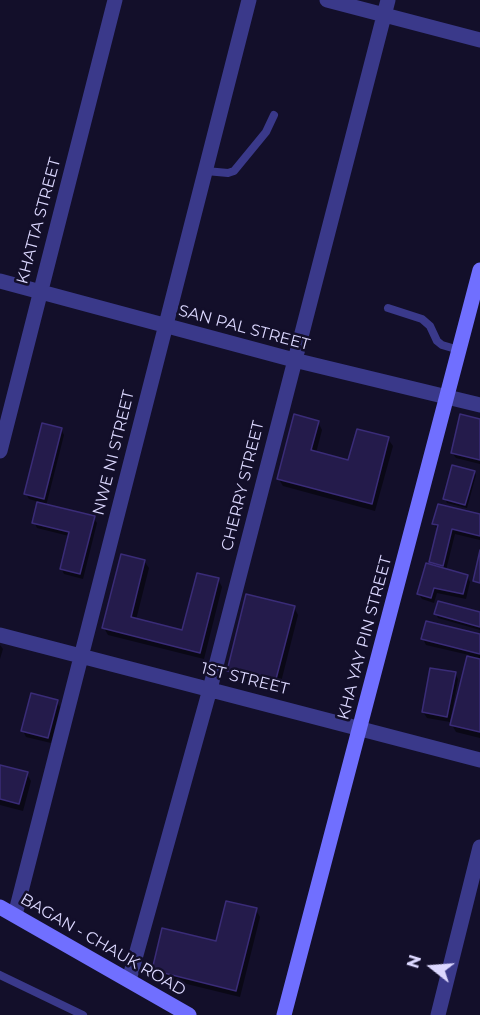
<!DOCTYPE html>
<style>
body{margin:0}
#map{position:relative;width:480px;height:1015px;overflow:hidden;background:#130f2a;font-family:Montserrat,sans-serif}
canvas{display:block}
.north{position:absolute;left:402px;top:937px;width:60px;height:60px;-webkit-text-stroke:4px #130f2a;paint-order:stroke;rotate:287deg;font-size:16px;font-weight:700;line-height:24px;text-align:center;color:#dcd8ff}
.north::after{content:'';display:block;margin:auto;width:21px;height:27px;background:#dcd8ff;clip-path:polygon(50% 0,100% 100%,50% 72%,0 100%)}
</style>
<div id="map">
<canvas width="480" height="1015"></canvas>
<div class="north">N</div>
</div>
<script>
const ctx = document.querySelector('canvas').getContext('2d');
ctx.lineJoin = 'round';
function fillPath(path, color) {
  ctx.fillStyle = color;
  ctx.fill(path, 'evenodd');
}
function trace(path, color, width, dash) {
  ctx.strokeStyle = color;
  ctx.lineWidth = width;
  ctx.lineCap = dash ? 'butt' : 'round';
  ctx.setLineDash(dash || []);
  ctx.stroke(path);
}
function drawText(font, color, halo, rows, align = 'center') {
  ctx.font = font + ' Montserrat,sans-serif';
  ctx.lineWidth = 5;
  ctx.setLineDash([]);
  ctx.textBaseline = 'middle';
  ctx.strokeStyle = halo;
  ctx.fillStyle = color;
  for (const [text, x, y, turn = 0] of rows) {
    ctx.save();
    ctx.translate(x, y);
    ctx.rotate((+turn || 0) * Math.PI / 180);
    ctx.textAlign = isNaN(turn) ? turn : align;
    if (halo) ctx.strokeText(text, 0, 0);
    ctx.fillText(text, 0, 0);
    ctx.restore();
  }
}
const shadow = new Path2D(`
 M480 421V464L456 458 452 453Z
 M318 422 322 430 316 453 349 462 388 439 393 446 375 511 283 486 278 478Z
 M61 429 64 435 46 506 94 518 97 523 83 579 64 574 61 568 69 536 37 528 34 522 39 502 29 499 26 494Z
 M474 472 476 475 467 508 447 503 445 499Z
 M480 516V540L455 534 446 570 467 576 470 582 466 599 437 593 434 603 422 599 418 593 433 567 430 562 437 529 434 524Z
 M144 561 149 568 136 620 184 632 218 579 222 587 204 659 108 635 104 628Z
 M294 607 298 615 279 690 233 678 229 671Z
 M436 614H480V630L438 618Z
 M480 635V738L456 732 452 725 469 655 426 645 423 639Z
 M0 645 3 649 0 659Z
 M455 674 458 679 450 722 427 718 423 712Z
 M57 702 60 707 51 743 26 737 23 731Z
 M0 767 27 774 31 781 23 811 0 805Z
 M256 910 260 917 240 997 158 977 153 970 217 943Z`);
const building = new Path2D(`
 M294 414 319 421 311 450 348 460 357 429 389 437 372 504 277 479Z
 M460 414 480 419V460L451 453Z
 M42 423 62 428 44 499 24 494Z
 M452 465 475 471 465 505 443 499Z
 M37 502 95 516 80 574 60 569 69 532 32 523Z
 M438 504 480 514V536L452 529 443 566 429 562 438 525 432 524Z
 M480 550V583L473 581Z
 M121 554 145 560 131 617 182 630 197 573 219 578 200 653 102 628Z
 M426 563 468 575 463 594 434 588 431 598 417 594Z
 M246 594 295 606 275 683 227 671Z
 M438 601 480 612V627L434 614Z
 M426 621 480 634V654L421 639Z
 M467 656 480 659V732L450 725Z
 M430 668 456 672 447 717 422 712Z
 M31 693 58 700 48 738 21 731Z
 M0 765 28 772 19 804 0 799Z
 M226 901 257 908 236 991 152 970 162 928 216 941Z`);
const lane = new Path2D(`
 M206 171 228 173 234 171 266 132 274 115
 M388 308 422 319 430 326 437 341 442 345 459 350
 M0 975 83 1015`);
const street = new Path2D(`
 M327 0 480 40
 M0 281 294 360 480 405
 M0 451 115 0
 M0 635 480 760
 M15 915 249 0
 M129 980 210 689 388 0
 M438 1015 480 847`);
const secondary = new Path2D(`
 M0 907 189 1015
 M284 1015 480 270`);
const streetNames = [
 ["KHATTA STREET",39,221,-75],
 ["SAN PAL STREET",244,328,15],
 ["NWE NI STREET",114,453,-76],
 ["CHERRY STREET",243,486,-76],
 ["KHA YAY PIN STREET",365,638,-75],
 ["1ST STREET",245,679,14],
 ["BAGAN - CHAUK ROAD",103,945,30]
];
fillPath(shadow, '#0007');
fillPath(building, '#241b4b');
trace(building, '#3a2c78', 1.5);
trace(lane, '#3a398a', 8);
trace(street, '#3a398a', 15);
trace(secondary, '#706fff', 15);
drawText('16px', '#dcd8ff', '#130f2a', streetNames);
</script>
